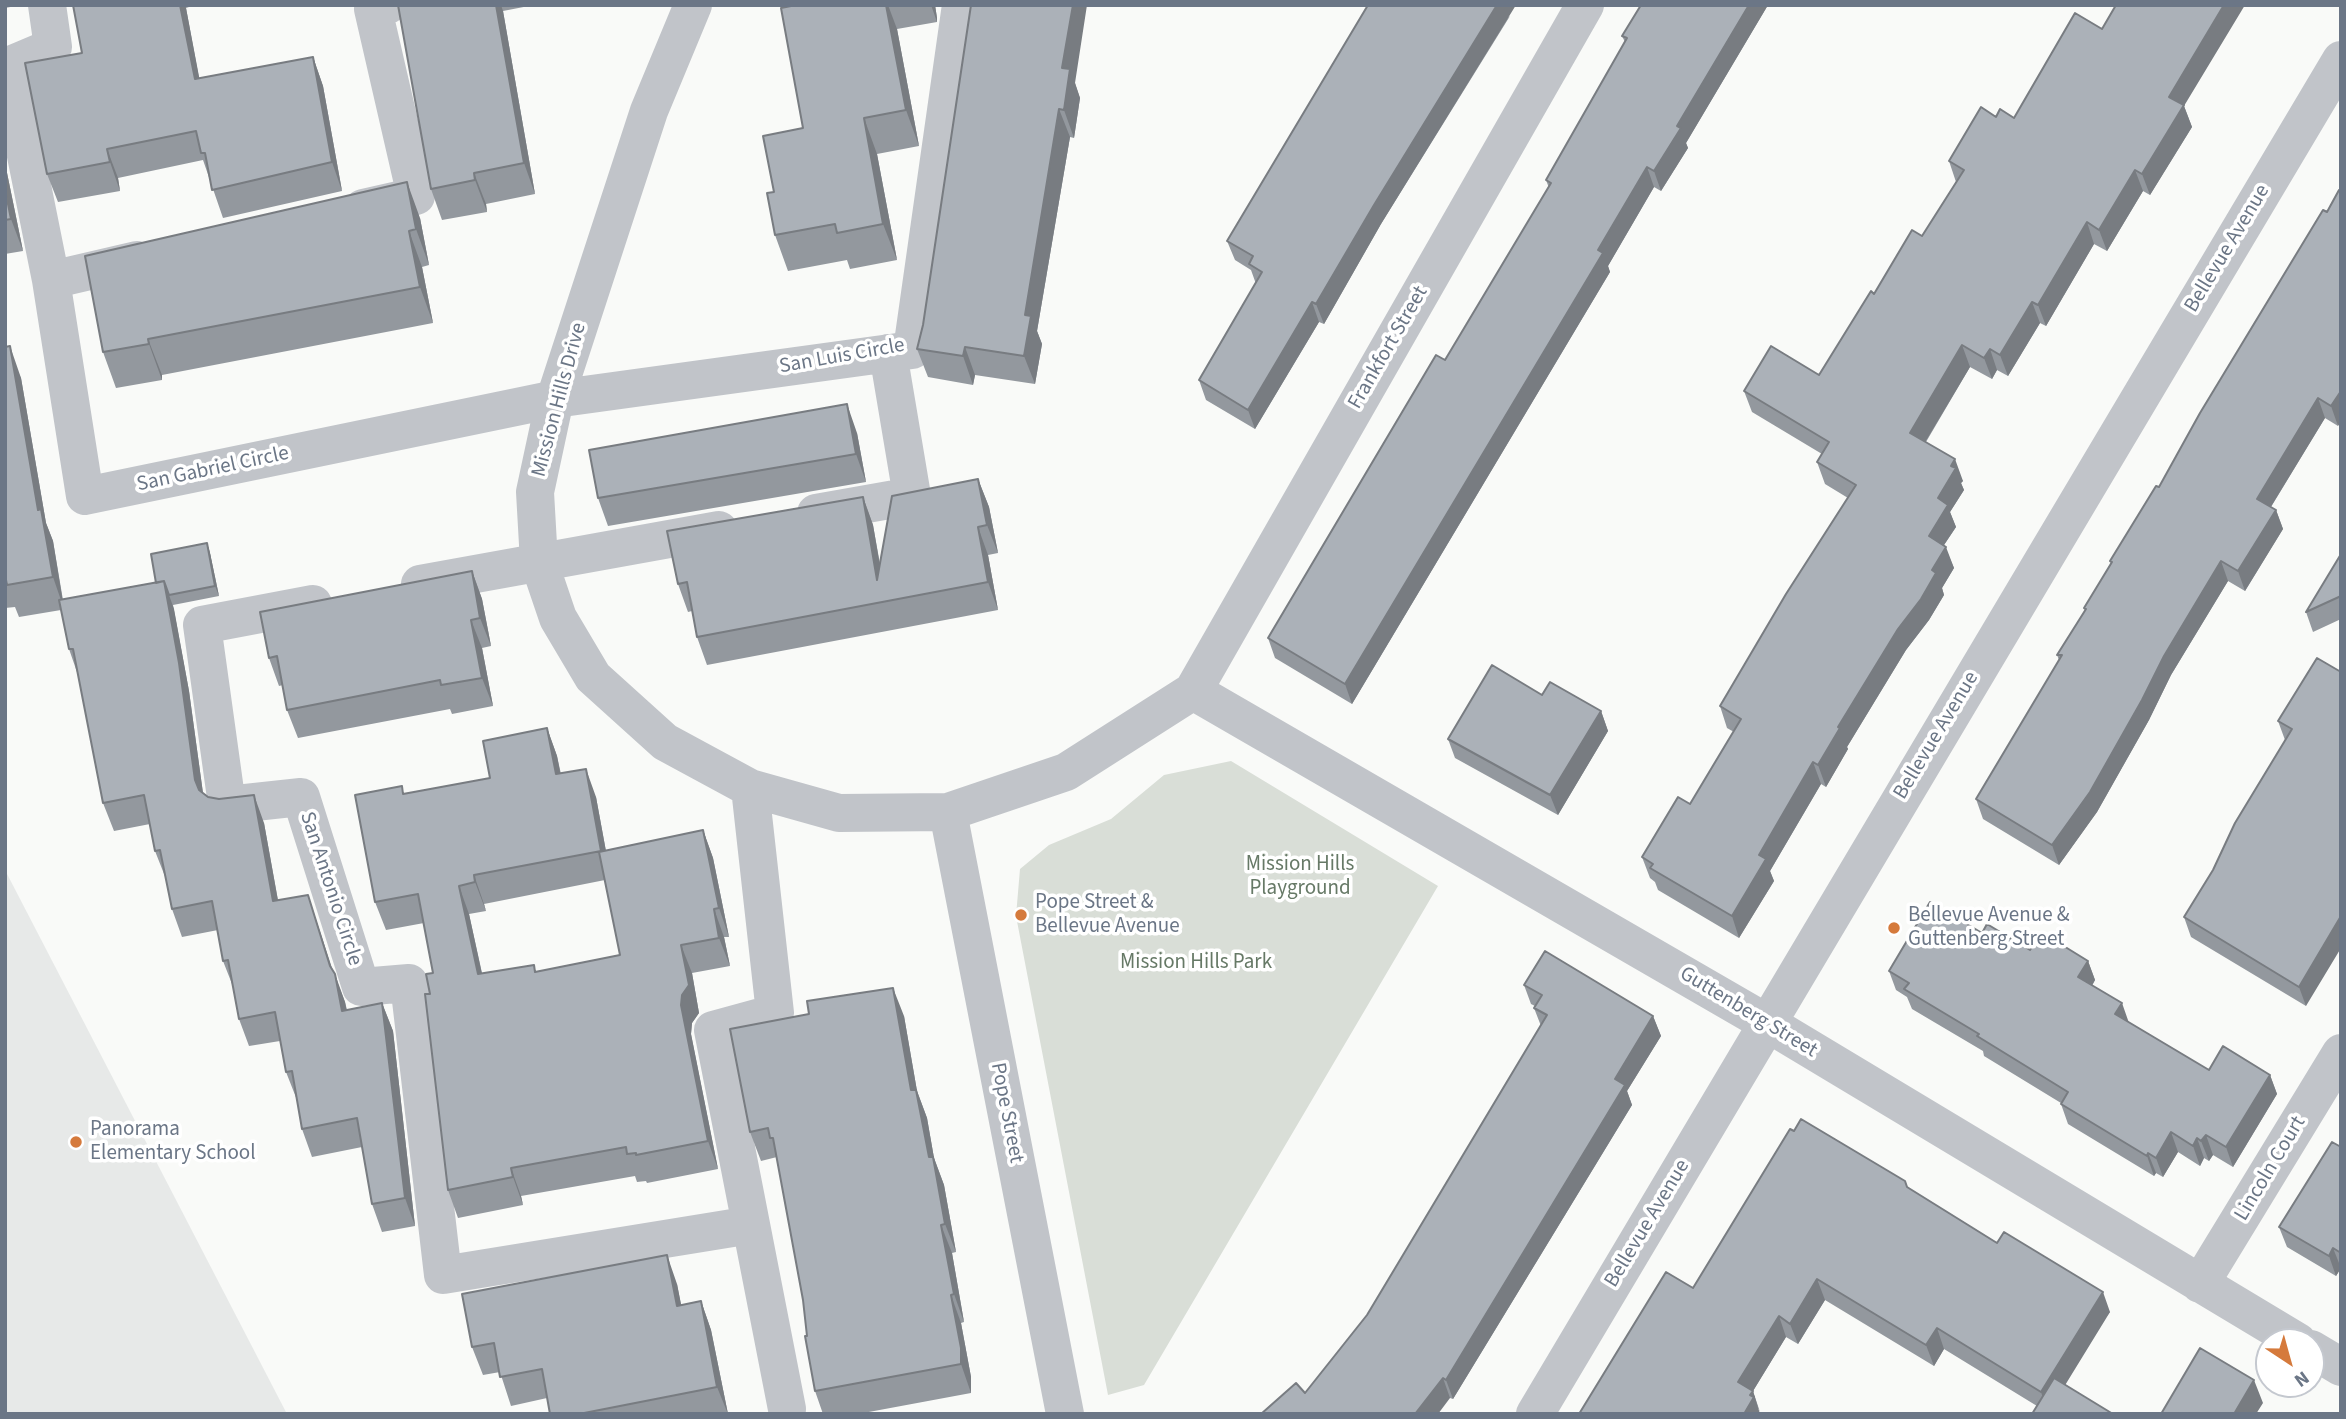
<!DOCTYPE html>
<style>
body{margin:0}
#map{position:relative;width:2346px;height:1419px;overflow:hidden;background:#f9faf8;font-family:"Source Sans 3",sans-serif}
canvas{display:block}
.frame{position:absolute;inset:0;border:7px solid #6b7686;pointer-events:none}
.north{position:absolute;left:2255px;top:1328px;width:70px;height:70px;box-sizing:border-box;background:#fff;border:2px solid #c4c8cf;border-radius:50%;rotate:144deg;font-size:19px;font-weight:700;line-height:28px;text-align:center;color:#6b7686}
.north::after{content:'';display:block;margin:auto;width:24px;height:32px;background:#d57a3c;clip-path:polygon(50% 0,100% 100%,50% 72%,0 100%)}
</style>
<div id="map">
<canvas width="2346" height="1419"></canvas>
<div class="frame"></div>
<div class="north">N</div>
</div>
<script>
const c = document.querySelector('canvas').getContext('2d');
c.lineJoin = 'round';
function paint(path, color) { c.fillStyle = color; c.fill(path, 'evenodd'); }
function strokePath(path, color, width, dash) { c.strokeStyle = color; c.lineWidth = width; c.lineCap = dash ? 'butt' : 'round'; c.setLineDash(dash || []); c.stroke(path); }
function label(font, color, halo, rows, align = 'center') {
  c.font = font + ' "Source Sans 3",sans-serif'; c.lineWidth = 7; c.setLineDash([]); c.textBaseline = 'middle'; c.strokeStyle = halo; c.fillStyle = color; for (const [text, x, y, turn = 0] of rows) {
    c.save(); c.translate(x, y); c.rotate((+turn || 0) * Math.PI / 180); c.textAlign = isNaN(turn) ? turn : align; if (halo) c.strokeText(text, 0, 0); c.fillText(text, 0, 0); c.restore();
  }
}
paint(new Path2D(`
 M5,870l282,544h-282z`), '#e7e9e8');
paint(new Path2D(`
 M1231,761l207,125 -294,499 -36,10 -92,-479 4,-47 29,-24 62,-26 53,-44z`), '#d9ded7');
strokePath(new Path2D(`
 M47,5l6,42 -45,19 43,214 34,216 470,-97 357,-49 49,-345
 M693,5l-44,106 -94,288 -20,93 4,70 19,56 35,59 72,65 85,46 89,25 109,-1 118,-40 127,-81 392,-686
 M363,208l53,-12 -43,-187 15,-4
 M51,280l86,-20
 M816,513l96,-17 -24,-143
 M420,584l299,-54
 M313,604l-111,21 25,180 74,-8 60,190 48,-4 34,292 308,-50
 M1193,691l574,332 531,319
 M750,788l25,225 -62,17 74,379
 M948,812l117,602
 M2200,1284l141,-231
 M2311,1349l30,18
 M1535,1414l806,-1354`), '#c1c4c9', 38);
paint(new Path2D(`
 M5,5h16l-16,3z
 M73,5h118l1,1 -6,2 13,70 114,-21 10,29 19,105 -119,27 -20,-58 -85,18 2,13 -62,11 -11,-28 35,-121z
 M398,5h136l-31,6 32,183 -49,10 1,8 -45,8 -11,-31z
 M796,5h139l2,13v4l-40,7 22,117 -42,8 20,106 -47,9 -3,-9 -59,11 -13,-36 -1,-43 29,-64z
 M1641,5h127l-82,138 2,5 -27,43 -7,-4 -46,79 2,6 -258,432 -77,-46 -7,-20 177,-278 104,-172 -3,-8 79,-138 -3,-6z
 M1510,16l-129,208 -57,100 -5,-2 -64,107 -49,-29 -7,-20 57,-96 -5,-14 -16,-10 -8,-19z
 M1075,83l5,15 -6,40 -4,-1 -33,194 5,13 -7,40 -60,-9 -2,10 -45,-8 -11,-28 6,-24z
 M2184,106l8,21 -42,68 -7,-4 -36,60 -13,-7 -48,82 -6,-3 -32,53 -11,-6 -5,9 -22,-12 -44,75 37,39 -2,2 3,7 -14,22 6,15 -12,18 10,23 -12,20 2,7 -15,25 -23,30 -59,97 1,2 -22,38 -5,-3 -51,87 4,10 -35,57 -81,-48 -3,-8 -5,-4 -8,-21 48,-53 44,-72 -7,-4 -7,-22 128,-208 -23,-14 -8,-22 5,-8 -70,-42 -8,-21 75,-16 55,-81 48,-58 34,-54 -7,-21 47,-44 18,1z
 M5,163l18,88 -18,3z
 M2323,210l15,216 -13,-8 -54,89 5,3 7,19 -38,62 -17,-10 -57,94 -22,45 -52,92 -38,53 -76,-46 -7,-20 83,-139 -2,-5 28,-45 -1,-2 27,-45 -1,-2 49,-74z
 M420,218l9,47 -7,2 11,56 -271,52v5l-46,8 -13,-36z
 M5,347l16,31 25,145 7,18 10,59 93,-17 51,-40 3,10 9,43 -46,9 16,86 14,102 5,4 56,26 14,77 30,-5 25,76 12,31 2,8 35,-7 11,28 22,195 -33,6 -10,-28 -10,-57 -50,10 -10,-28 -5,-29 -11,-28 -6,-31 -31,5 -10,-27 -5,-30 -11,-28 -5,-31 -36,7 -10,-28 -6,-30 -11,-28 -5,-27 -36,7 -11,-28 -25,-128 -9,-26 -8,-39 -42,7 -4,-10 -10,1z
 M857,433l9,49 -258,44 -10,-28z
 M978,479l11,28 9,46 -10,2 10,55 -291,55 -10,-28 -5,-26 -4,1 -10,-28 185,-87 10,28 7,39z
 M2341,554v65l-28,13 -7,-20z
 M472,571l10,28 9,47 -9,2 11,58 -41,8 -2,-5 -152,29 -11,-28 -4,-25 -4,1 -10,-28z
 M2317,658l-11,348 -115,-69 -7,-20 29,-47 72,-130 -7,-19z
 M1601,711l7,20 -50,84 -103,-57 -7,-19z
 M547,728l10,28 4,18 35,23 10,54 97,-21 10,28 16,79h-5l6,29 -38,7 7,40 -7,10 -1,11 27,135 -71,14 -1,-2 -9,1 -2,-6 -114,20 2,9 -65,13 -10,-28 -18,-196 3,-21 -9,-50 -38,7 -11,-28 29,-108 86,-16zM605,880l15,75 -84,17 -54,1 -13,-59 17,-3 -2,-7z
 M2030,950l58,11 7,19 -3,6 37,36 80,48 61,5 7,19 -44,73 -20,-12 -4,6 -5,-3 -4,8 -22,-14 -15,25 -7,-4 -2,3 -86,-52 -7,-20v-1l-77,-47 -1,-5 -71,-42 -5,-12 -11,-7 -7,-19z
 M1524,985l129,31 8,20 -34,55 5,14 -179,294 -3,-1 -145,-5 62,-78 174,-289 -7,-18 1,-2 -4,-2z
 M904,1016l13,75 10,27 7,40 10,27 12,67 -4,1 12,69 -3,1 10,54v16l-113,21h-35l-8,-23 -12,-91 -26,-143 -16,4 -11,-29z
 M2341,1147v121l-5,8 -49,-29 -8,-20z
 M1905,1181l3,7 202,124 -73,94 -93,-57 -10,17 -109,-66 -27,44 -12,-7 -33,54 7,21 -67,-124z
 M677,1284l4,21 20,-4 10,29 17,84h-178l-3,-16 -36,8 -11,-34 -17,3 -11,-28z`), '#93989e');
paint(new Path2D(`
 M180,5h5l1,3 19,100 -10,-29z
 M496,5h5l2,6 32,183 -11,-31z
 M886,5h2l9,24 22,117 -13,-36z
 M931,5h4l2,13v4z
 M1073,5h14l-12,78 5,15 -6,40 -10,-28 -2,-42z
 M1497,5h19l-135,219 -57,100 -8,-20 58,-99z
 M1749,5h19l-82,138 2,5 -27,43 -7,-20 23,-45z
 M2224,5h21l-61,101 8,21 -42,68 -8,-21 27,-77z
 M313,57l10,29 19,105 -10,-29z
 M1059,109l11,28 -33,194 5,13 -7,40 -11,-28 1,-41z
 M864,118l13,36 20,106 -14,-36z
 M107,149l11,29 2,13 -10,-29z
 M5,163l18,88 -12,-32 -6,-30z
 M1647,167l7,20 -46,79 2,6 -258,432 -7,-20z
 M2135,170l8,21 -36,60 -8,-21z
 M474,173l12,31 1,8 -12,-32z
 M407,182l13,36 9,47 -13,-36z
 M2087,222l7,22 -48,82 -8,-21z
 M409,231l13,36 11,56 -13,-36z
 M1312,302l7,20 -64,107 -7,-19z
 M2032,302l8,21 -32,53 -8,-21z
 M148,339l14,36v5l-13,-36z
 M1962,345l8,22 -52,87 -8,-21z
 M10,346l11,32 25,145 7,18 11,68 -11,-32 -15,-67z
 M965,347l10,28 -2,10 -10,-29z
 M1990,349l7,21 -5,9 -8,-21z
 M2341,391v31l-3,4 -7,-20z
 M2318,398l7,20 -61,100 -7,-19z
 M847,404l10,29 9,49 -10,-28z
 M1955,459l8,22 -2,2 3,7 -14,22 6,15 -20,30 -7,-21 9,-38 13,-32z
 M978,479l11,28 9,46 -11,-28z
 M863,497l10,28 13,76 -9,-21z
 M2276,510l7,19 -38,62 -7,-20z
 M978,527l10,28 10,55 -10,-28z
 M207,543l3,10 9,43 -4,-10z
 M1946,547l8,21 -12,20 2,7 -15,25 -23,30 -59,97 1,2 -22,38 -8,-22 20,-38z
 M2221,561l7,20 -57,94 -22,45 -52,92 -38,53 -7,-20z
 M472,571l10,28 9,47 -11,-28z
 M164,581l10,28 15,82 16,117 -10,-28z
 M471,620l11,28 11,58 -11,-28z
 M1601,711l7,20 -50,84 -8,-20z
 M547,728l10,28 9,47 -10,-29z
 M1813,762l8,22 -51,87 4,10 -35,57 -7,-22 27,-61z
 M586,769l10,28 15,82 -10,-28z
 M254,795l10,28 19,106 -10,-28z
 M703,830l10,28 16,79 -10,-29z
 M474,875l10,29 2,7 -11,-29z
 M459,886l10,28 19,88 -10,-28z
 M308,895l28,87 -1,-8 10,28 7,37 -10,-28 -12,-45z
 M714,909l10,28 6,29 -11,-28z
 M2341,916v32l-35,58 -7,-19z
 M681,945l11,28 7,40 -7,10 -1,11 27,135 -10,-28 -27,-136z
 M2088,961l7,19 -10,17 -7,-20z
 M893,988l11,28 13,75 10,27 7,40 10,27 12,67 -11,-28 -34,-134z
 M382,1003l11,28 22,195 -10,-28z
 M2122,1003l7,20 -14,-9z
 M1653,1016l8,20 -34,55 5,14 -179,294 -7,-19 169,-301z
 M2270,1075l7,19 -44,73 -7,-20z
 M2171,1132l7,20 -15,25 -7,-19z
 M2206,1135l7,20 -4,6 -8,-20z
 M2197,1138l7,20 -4,8 -7,-20z
 M2148,1153l8,20 -2,3 -7,-20z
 M511,1168l10,28 2,9 -10,-28z
 M941,1225l11,28 12,69 -10,-28z
 M2333,1248l8,20 -5,8 -7,-20z
 M667,1255l10,29 10,50 -10,-28z
 M1817,1279l8,21 -27,44 -8,-20z
 M2103,1292l7,20 -62,101 -7,-21z
 M951,1295l10,28 10,54v16l-10,-29z
 M701,1301l10,29 17,84 -11,-27z
 M1779,1316l7,21 -33,54 7,23h-16l-6,-32z
 M1937,1328l7,21 -10,17 -8,-21z
 M1443,1378l7,20 -12,16h-23z
 M2254,1380l9,23 -7,11h-22z`), '#787c81');
const building = new Path2D(`
 M73,5h107l15,74 118,-22 19,105 -120,28 -7,-37h-4l-5,-22 -89,18 3,13 -63,12 -22,-111 57,-10z
 M398,5h98l28,158 -50,10 1,7 -44,9z
 M796,5h90l20,105 -42,8 19,106 -46,9 -2,-9 -60,11 -8,-42 7,-1 -11,-56 40,-8 -22,-120z
 M971,5h102l-11,63 8,1 -6,41 -5,-1 -34,206 6,1 -7,40 -59,-9 -2,9 -46,-7 6,-24z
 M1368,5h129l-123,200 -58,99 -4,-2 -64,108 -49,-30 63,-108 -13,-8 4,-8 -26,-15z
 M1641,5h108l-72,121 4,2 -27,43 -7,-4 -49,83 5,3 -258,431 -77,-46 168,-283 9,5 106,-177 -5,-3 81,-142 -5,-2z
 M2116,5h108l-55,92 15,8 -42,69 -7,-4 -36,60 -12,-8 -49,83 -6,-3 -32,53 -10,-6 -6,9 -22,-13 -52,88 45,26 -4,7 5,2 -18,30 10,7 -19,31 17,11 -14,23 4,3 -15,26 -23,30 -60,98 2,1 -22,37 -5,-3 -54,93 7,4 -34,57 -82,-48 3,-4 -11,-7 36,-60 12,7 51,-85 -21,-13 66,-112 70,-109 -39,-23 12,-20 -85,-51 27,-45 48,29 52,-84 3,3 38,-64 10,6 42,-66 -15,-9 32,-54 15,10 4,-8 14,9 61,-105 27,16z
 M407,182l9,47 -7,2 11,56 -272,52 1,5 -46,8 -18,-96z
 M5,189l6,30 -6,1z
 M2339,190l2,1v200l-10,15 -13,-8 -61,101 19,11 -38,61 -17,-10 -57,95 -22,44 -52,92 -38,53 -76,-46 86,-144h-5l29,-46 -2,-1 28,-46 -2,-1 46,-75 3,1 41,-74 123,-203 4,2z
 M10,346l28,164 3,-1 12,68 -46,8 -2,-10v-228z
 M847,404l9,50 -258,44 -9,-48z
 M978,479l9,46 -9,2 10,55 -291,55 -10,-55 -9,2 -11,-53 196,-34 14,83 15,-84z
 M207,543l8,43 -46,9 -5,-14 -8,2 -5,-29z
 M2341,554v42l-35,16z
 M472,571l8,47 -9,2 11,58 -41,7 -1,-5 -153,30 -10,-54 -8,2 -9,-46z
 M164,581l15,82 16,117 4,10 9,7 11,2 35,-4 19,106 35,-6 22,71 5,8 7,37 40,-8 23,195 -33,6 -15,-86 -55,11 -10,-58 -6,1 -11,-60 -36,7 -11,-59 -5,1 -11,-60 -40,8 -12,-59 -5,1 -11,-56 -41,8 -30,-154h-4l-10,-49z
 M2317,658l24,14v244l-42,71 -115,-70 29,-47 22,-47 57,-94 -14,-8z
 M1492,665l50,30 8,-13 51,29 -51,84 -102,-56z
 M547,728l9,46 30,-5 15,82 -127,24 1,7 -16,4 19,88 56,-9 1,7 85,-17 -21,-103 104,-22 16,78 -5,1 5,29 -38,7 8,40 -7,10 -1,10 27,136 -72,14v-2l-9,1 -1,-7 -115,21 2,9 -65,13 -23,-196h5l-4,-20 7,-1 -15,-79 -43,8 -20,-107 47,-9 1,8 87,-16 -7,-37z
 M1930,902l52,31 5,-9 43,26 11,-18 47,29 -10,16 44,26 -7,11 94,56 14,-24 47,29 -44,72 -20,-12 -5,6 -4,-3 -4,8 -22,-14 -15,26 -8,-5 -1,3 -86,-52 7,-12 -91,-56 2,-2 -75,-45 5,-6 -20,-12z
 M1545,951l108,65 -38,63 10,6 -179,295 -3,-2 -28,36h-154l35,-31 9,10 62,-78 180,-300 -13,-7 8,-13 -18,-10z
 M893,988l18,102h5l13,67h4l12,67 -4,1 13,69 -3,1 10,53v16l-146,27 -10,-55h2l-4,-36 -30,-162h-3l-2,-10 -18,4 -20,-103 79,-15 -2,-13z
 M1801,1119l104,62 2,6 90,56 7,-11 99,60 -62,100 -104,-64 -11,17 -109,-66 -27,45 -11,-8 -41,66 15,9 -3,4 4,2 -10,17h-165l87,-142 27,16 97,-159 4,2z
 M2332,1142l9,5v106l-8,-5 -4,8 -50,-29z
 M667,1255l10,51 24,-5 16,86 -138,27h-29l-8,-45 -42,8 -6,-34 -22,4 -10,-53z
 M2200,1348l54,32 -20,34h-73z
 M2054,1378l59,36h-81z`);
paint(building, '#abb1b8');
strokePath(building, '#787c81', 2);
for (const [x, y, r, color] of [
 [1021,915,7,"#d57a3c"],
 [1894,928,7,"#d57a3c"],
 [76,1142,7,"#d57a3c"]
]) { const dot = new Path2D(); dot.arc(x, y, r, 0, 2 * Math.PI); c.fillStyle = color; c.fill(dot); strokePath(dot, '#fff', 2.5); }
label('21px', '#6b7686', '#fff', [
 ["Bellevue Avenue",2228,249,-59],
 ["Frankfort Street",1389,348,-60],
 ["San Luis Circle",842,357,-10],
 ["Mission Hills Drive",560,400,-75],
 ["San Gabriel Circle",213,470,-12],
 ["Bellevue Avenue",1937,736,-59],
 ["San Antonio Circle",330,889,72],
 ["Guttenberg Street",1748,1013,31],
 ["Pope Street",1006,1113,79],
 ["Lincoln Court",2271,1169,-59],
 ["Bellevue Avenue",1648,1224,-59]
]);
label('21px', '#667966', '#fff', [
 ["Mission Hills",1300,865],
 ["Playground",1300,889],
 ["Mission Hills Park",1196,963]
]);
label('21px', '#6b7686', '#fff', [
 ["Pope Street &",1035,903],
 ["Bellevue Avenue",1035,927],
 ["Bellevue Avenue &",1908,916],
 ["Guttenberg Street",1908,940],
 ["Panorama",90,1130],
 ["Elementary School",90,1154]
], 'left');
</script>
